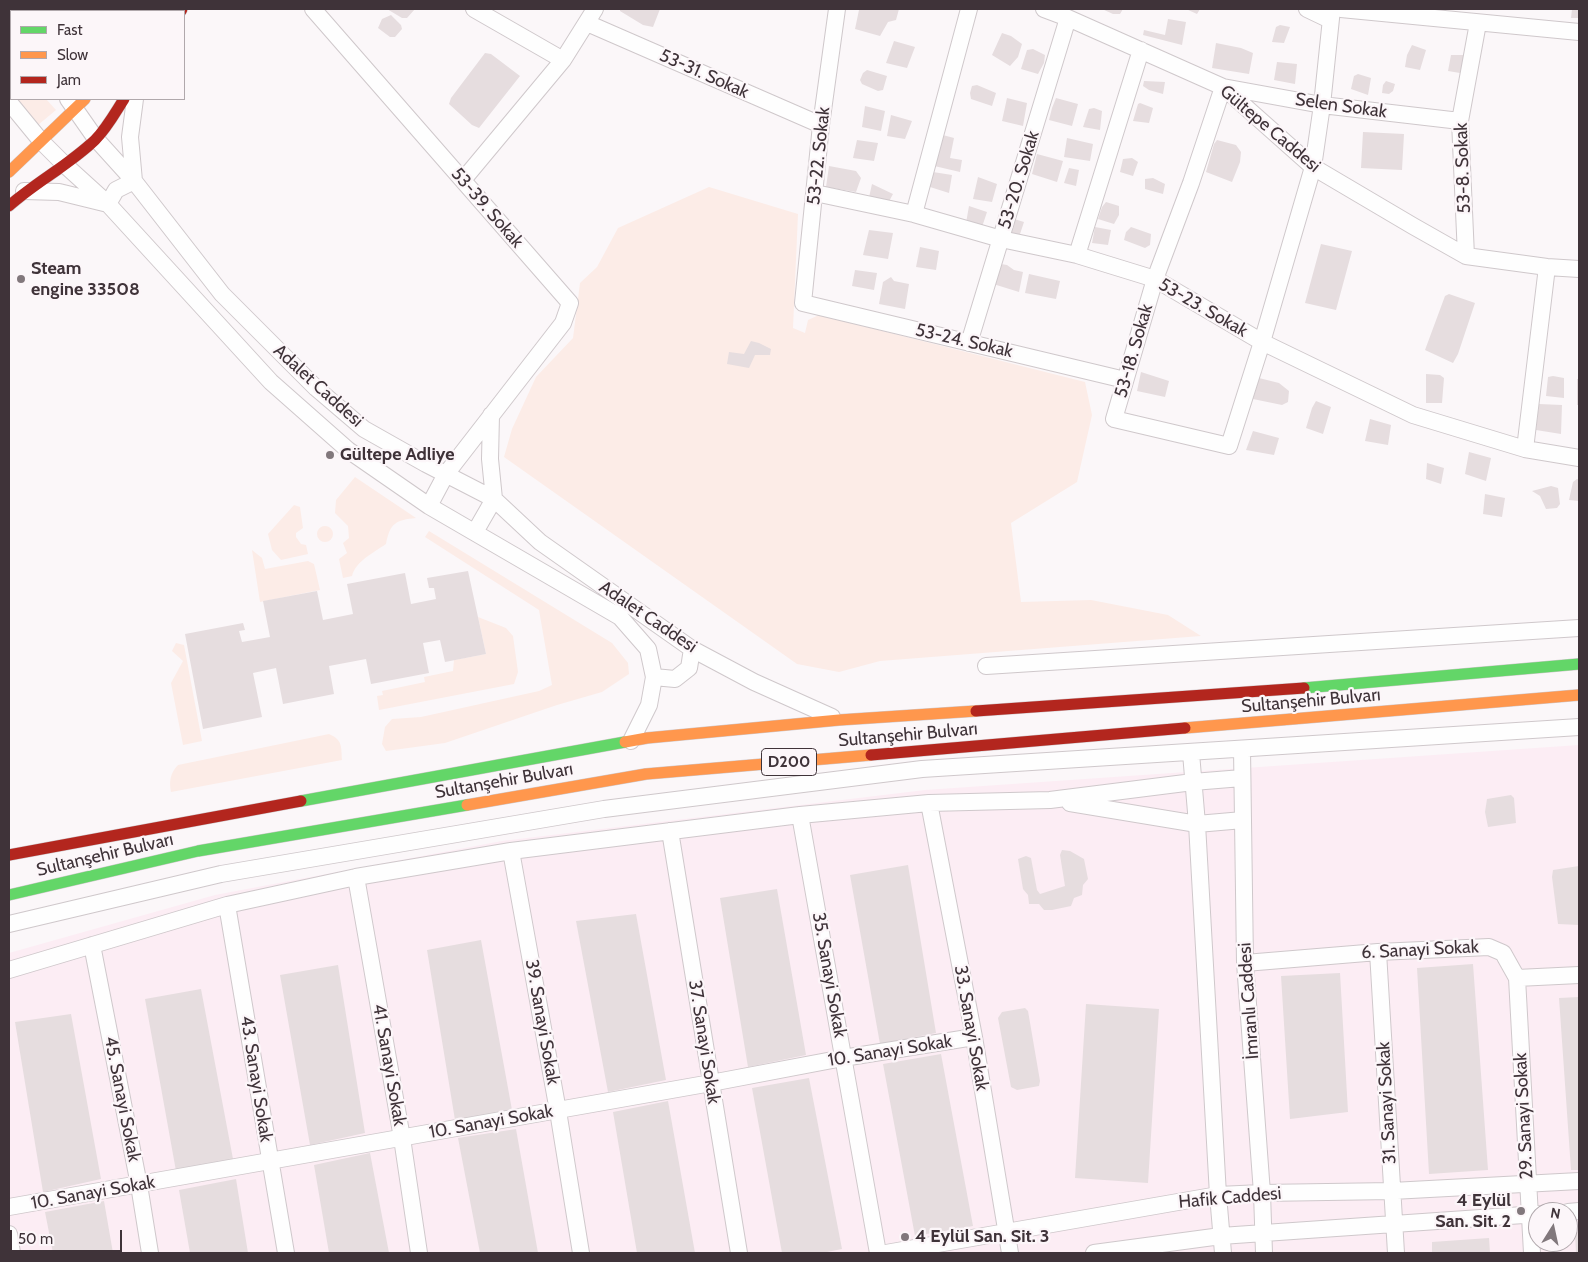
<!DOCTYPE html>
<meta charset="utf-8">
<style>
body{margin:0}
#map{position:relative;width:1588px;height:1262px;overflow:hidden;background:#fbf7f9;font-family:Cabin,sans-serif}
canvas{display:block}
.frame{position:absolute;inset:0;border:10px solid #3f3339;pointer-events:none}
.legend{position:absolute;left:10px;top:10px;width:175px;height:90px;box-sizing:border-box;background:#fcf6f9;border:1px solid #b0a8ac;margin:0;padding:6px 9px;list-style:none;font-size:15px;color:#3f3339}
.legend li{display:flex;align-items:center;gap:10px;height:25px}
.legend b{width:25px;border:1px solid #b0a8ac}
.north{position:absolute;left:1528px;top:1202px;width:50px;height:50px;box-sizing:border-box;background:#fcf6f9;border:1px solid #b0a8ac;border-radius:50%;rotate:10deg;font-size:14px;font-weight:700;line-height:20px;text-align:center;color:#3f3339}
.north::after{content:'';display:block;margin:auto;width:18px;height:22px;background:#81787c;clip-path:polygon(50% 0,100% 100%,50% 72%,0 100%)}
.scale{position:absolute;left:10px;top:1230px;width:112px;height:22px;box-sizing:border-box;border:2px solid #3f3339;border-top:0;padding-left:6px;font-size:15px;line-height:18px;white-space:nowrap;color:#3f3339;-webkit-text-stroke:4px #fcf6f9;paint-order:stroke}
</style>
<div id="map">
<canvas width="1588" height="1262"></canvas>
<div class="frame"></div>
<ul class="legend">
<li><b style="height:6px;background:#63d668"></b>Fast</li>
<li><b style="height:6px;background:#ff974d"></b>Slow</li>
<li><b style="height:6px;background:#b3261e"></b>Jam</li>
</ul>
<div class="north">N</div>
<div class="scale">50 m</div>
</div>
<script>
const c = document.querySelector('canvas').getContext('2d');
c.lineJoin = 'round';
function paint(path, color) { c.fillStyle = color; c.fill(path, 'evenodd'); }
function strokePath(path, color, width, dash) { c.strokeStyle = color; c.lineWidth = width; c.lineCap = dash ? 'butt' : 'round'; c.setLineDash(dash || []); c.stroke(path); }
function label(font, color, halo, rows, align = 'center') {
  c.font = font + ' Cabin,sans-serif'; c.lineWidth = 4.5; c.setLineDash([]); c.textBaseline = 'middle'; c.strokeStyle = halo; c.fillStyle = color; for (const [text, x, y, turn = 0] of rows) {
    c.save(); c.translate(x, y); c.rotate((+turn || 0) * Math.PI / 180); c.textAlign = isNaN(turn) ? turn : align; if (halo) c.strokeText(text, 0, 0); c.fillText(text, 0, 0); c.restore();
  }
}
paint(new Path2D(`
 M1579,745v508h-1570v-300l206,-58 287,-54 423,-51zM1538,1212h30v30h-30z`), '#fcedf4');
paint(new Path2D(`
 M17,99h29l10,11 -18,15z
 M709,187l89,27 -5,114 12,5 3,-13 11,-5 266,67 7,33 -15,67 -66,41 10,79 70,-2 77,15 33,21 -321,25 -41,11 -42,-8 -293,-207 8,-28 24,-52 37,-39 7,-55 17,-16 21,-39z
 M355,477l61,41c-20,2 -26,5 -30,26 -13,9 -30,17 -34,32l-9,2 -4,-19 8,-6 -4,-10 6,-5 -1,-12 -13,-13 1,-13z
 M294,505l6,2 3,21 -7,5v4l5,7 5,1 2,9 -27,6 -9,-10 -4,-16z
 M317 534a8 8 0 1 1 16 0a8 8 0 1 1-16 0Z
 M429,531l183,112 16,20 1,11 -27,18 -45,13 -112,38 -59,8 -4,-7 3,-17 7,-8 29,-2 118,-26 13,-6 -13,-75 -114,-73z
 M252,550l10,8 3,11 43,-8 6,3 6,26 -60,12z
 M478,617l28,11 7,8 5,36 -4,12 -135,26 -2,-14 6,-1 -1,-4 43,-9 -1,-5 29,-6 1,-11 32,-6z
 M176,643l8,2 18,96 -19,4 -12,-62 12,-22 -11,-10z
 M329,734c14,6 12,13 13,26l-171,32c-2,-10 -1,-19 7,-27z`), '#fcece7');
paint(new Path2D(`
 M39,9h99l-2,2h-95z
 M387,9h28l-8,9h-5z
 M620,9h40l-7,18 -10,-2 -23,-14z
 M868,9h31l-3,11 -8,2 -8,14 -25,-7 4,-19z
 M1102,9h21l-3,5h-7z
 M1186,9h14l-3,5z
 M1572,9h7v9h-8z
 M391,15l10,10 1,4 -7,8h-5l-12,-9 4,-9z
 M1168,19l18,3 -4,23 -39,-10 1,-5 21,5z
 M1280,25l10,2 -6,16 -12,-1 4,-15z
 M1002,33l9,3 11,8 -4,13 -8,9 -18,-11z
 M894,41l21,6 -8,21 -21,-5z
 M1216,43l25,5 12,5 -4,21 -37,-6z
 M1412,45l14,5 -6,20 -15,-3 2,-12z
 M1033,49l12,6 -1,8 -6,11 -17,-5 6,-19z
 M485,53l6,1 29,22 -41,52 -7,-3 -23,-21 2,-6z
 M1451,55h13l-4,18 -12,-2z
 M1277,62l20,2 -2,20 -21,-4z
 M867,70l20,6 -4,14 -5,1 -16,-7 -2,-4 3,-7z
 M1358,74l13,4 -3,17 -17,-6 3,-13z
 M1144,81l21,1 -2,12 -14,-4 -6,-4z
 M1386,81l9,3 -2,7 -4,3 -7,-1 1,-8z
 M977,85l19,8 -4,13 -21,-7 -1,-6 2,-7z
 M1007,98l20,5 -4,23 -21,-5z
 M1056,98l22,6 -6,22 -23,-6 3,-12z
 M1140,103l13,5 -4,15 -16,-2 5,-17z
 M865,106l20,5 -4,20 -19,-4z
 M1094,108l8,3 -2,19 -17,-3 6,-18z
 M891,115l21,6 -7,18 -18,-3z
 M1363,132l41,2 -2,36 -41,-2z
 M939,134l15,4 -4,20 12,2 -2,12 -30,-7z
 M1067,138l26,6 -3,17 -26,-4z
 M857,140l21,3 -4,18 -21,-3z
 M1217,140l19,5 5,7 -1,10 -8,20 -26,-10 8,-28z
 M1037,154l26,7 -6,21 -25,-8z
 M1132,158l6,4 -5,14 -13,-4 3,-13z
 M829,166l27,5 5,7 -5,14 -30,-5z
 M1069,168l10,2 -3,16 -12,-3z
 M933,172l19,3 -3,18 -19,-6z
 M978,177l19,7 -5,18 -19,-3z
 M1153,178l12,6 -2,10 -18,-5v-10z
 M872,184l21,10 -6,11 -19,-3z
 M1106,202l13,4v9l-5,9 -16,-5 4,-12z
 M969,206l18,6 -5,15 -16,-4z
 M1011,218l13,4 -5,15 -14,-4z
 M1095,227l16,3 -3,15 -16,-2z
 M1131,227l20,7 -1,11 -5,3 -21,-8 2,-8z
 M869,230l24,3 -5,26 -25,-4z
 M1321,244l31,7 -16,59 -31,-7z
 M920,247l19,4 -3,19 -20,-3z
 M1001,264l6,1 7,5 9,2 -4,20 -29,-9z
 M855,270l22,3 -3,17 -22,-4z
 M1029,274l31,7 -4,18 -31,-6z
 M891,277l3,4 15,3 -4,25 -26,-5 4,-22z
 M1449,294l26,9 -17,51 -5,9 -28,-13 20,-54z
 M751,341l8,2 12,6 -1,6h-15l-6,13 -22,-4 2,-12 15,2z
 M1141,372l28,9 -4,16 -28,-6z
 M1426,374l14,1 4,3 -2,25h-16z
 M1553,376l11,2v20l-18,-2 2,-19z
 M1259,378l20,5 10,8 -1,11 -6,3 -29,-6z
 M1577,379h2v26h-2z
 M1316,401l15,6 -8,27 -17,-6 6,-20z
 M1539,404l23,1 -1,29 -25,-4z
 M1370,419l21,6 -3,20 -23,-4z
 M1253,431l26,7 -5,17 -28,-5z
 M1469,452l22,6 -5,23 -21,-7z
 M1427,463l17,5 -3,16 -15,-5z
 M1577,479l2,1v21l-10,-1 4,-18z
 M1551,486l7,2 2,16 -3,4 -11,1 -6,-13 -8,-5z
 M1485,494l20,4 -3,19 -19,-3z
 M468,571l18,83 -41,8 -5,-22 -17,3 6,30 -58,11 -5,-25 -37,7 5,28 -51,10 -7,-36 -23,5 9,44 -59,12 -18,-95 58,-11 2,7 -6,1 3,11 28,-5 -7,-36 54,-10 6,29 30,-6 -6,-30 58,-11 6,31 25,-5 -2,-11h-5l-2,-10z
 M1511,795l3,3 2,25 -28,4 -3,-15 2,-13z
 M1062,850l8,1 14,8 4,20 -5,6 -1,10 -8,3 -3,8 -19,4h-8l-5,-6h-10l-1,-9 -5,-6 -5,-30 8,-3 5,2 6,32 3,4 25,-8 -5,-31z
 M908,865l28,168 -56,11 -30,-169z
 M1579,866v59l-21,-1 -6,-47 1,-7z
 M777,889l29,166 -58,12 -28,-169z
 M636,914l30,166 -58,12 -32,-171z
 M481,940l31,170 -57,10 -28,-170z
 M1473,964l15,206 -59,4 -12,-206z
 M338,965l27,168 -55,12 -30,-170z
 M1340,973l8,139 -58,7 -9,-143z
 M201,989l32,170 -57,12 -31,-172z
 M1579,997v173h-8l-12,-172z
 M1086,1004l73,5 -11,174 -73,-5z
 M1025,1008l3,3 12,70 -1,5 -22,4 -6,-3 -13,-69 4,-6z
 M71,1014l30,165 -58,13 -28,-170z
 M941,1054l32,172 -58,10 -32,-172z
 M809,1078l33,171 -20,4h-40l-30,-165z
 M668,1101l27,152h-58l-24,-141z
 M516,1129l22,124h-58l-22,-115z
 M370,1153l19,100h-60l-15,-88z
 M236,1179l12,74h-58l-11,-63z
 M104,1201l9,52h-60l-8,-41z
 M1575,1232h4v21h-3z
 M1489,1238l1,15h-58v-11z`), '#e6dddf');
const street = new Path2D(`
 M313,9l257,294 -7,20 -117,151 -17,32
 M474,9l89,51
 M837,9l-16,116 -18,178 322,77
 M1044,9l24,9 155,69 90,80 100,59 53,30 81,11 32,2
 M1307,9l23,11
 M1341,9l238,23
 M587,23l234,102
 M9,30l2,3
 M1223,87l-32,96 -36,96 -41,140 115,27 33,-104 51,-175 9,-62 10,-96
 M1223,87l99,18 138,16
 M68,99l28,40 38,42 88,113 94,94 48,41 62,35 68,35 46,43 152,107 62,33 78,35
 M9,102l32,39 24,24 43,39 163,178 77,68 81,56 191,111 28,32 6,28 -5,28 -18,36
 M463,180l100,-120 32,-51
 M24,191l35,1 49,12 8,-14 18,-9 -4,-44 5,-38
 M815,193l99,21 87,25 76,16 78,24 107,63 151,73 112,34 54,9
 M914,214l55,-205
 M1077,255l64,-205
 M1466,256l-6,-135 18,-98
 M969,343l99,-325
 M1525,449l22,-182
 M475,532l19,-33 -4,-40 1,-44
 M986,666l593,-38
 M654,677l21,2 14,-11 3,-19
 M1242,749l3,214 17,230 2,60
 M1191,753l6,71 21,371 5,58
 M929,803l45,234 36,216
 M1070,803l127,21 46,-4
 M800,815l78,438
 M670,831l69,422
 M511,851l47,260 23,142
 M356,877l46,261 17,115
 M227,905l59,348
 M9,924l212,-50 383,-65 318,-40 657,-42
 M92,945l47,240 11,68
 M1378,952l18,301
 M1245,963l133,-11 111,-5 14,6 14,25 62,-3
 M9,970l218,-65 129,-28 155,-26 289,-36 129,-12 121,-3 143,-18 49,-4
 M1517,978l15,275
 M9,1207l702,-124 132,-25 131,-21
 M1568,1212l11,-1
 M9,1234l3,19
 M886,1253l332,-58 44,-2 130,-2 187,-10
 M1094,1253l127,-17 317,-22`);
const fast = new Path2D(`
 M157,11l2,-2
 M1304,688l275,-24
 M301,801l324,-59
 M9,895l189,-44 269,-46`);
const slow = new Path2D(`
 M9,172l76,-73
 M1185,728l394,-33
 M625,742l22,-4 192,-18 137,-9
 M467,805l179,-31 225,-19`);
const jam = new Path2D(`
 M181,11l1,-2
 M9,206c27,-24 60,-41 86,-66 12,-12 20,-27 29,-41
 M976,711l328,-23
 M871,755l314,-27
 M9,855l292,-54`);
strokePath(street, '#cfc8cb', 18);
strokePath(fast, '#cfc8cb', 12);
strokePath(slow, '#cfc8cb', 12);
strokePath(jam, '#cfc8cb', 12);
strokePath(street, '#fefefe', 16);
strokePath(fast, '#63d668', 11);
strokePath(slow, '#ff974d', 11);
strokePath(jam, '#b3261e', 11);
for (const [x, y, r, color] of [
 [21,279,5,"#81787c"],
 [330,455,5,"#81787c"],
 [1521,1211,5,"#81787c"],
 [905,1237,5,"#81787c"]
]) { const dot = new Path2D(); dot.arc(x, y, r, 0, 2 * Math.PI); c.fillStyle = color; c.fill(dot); strokePath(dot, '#fcf6f9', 2); }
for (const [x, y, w] of [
 [789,762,55]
]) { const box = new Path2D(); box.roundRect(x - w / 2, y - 13.5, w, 27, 4); c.fillStyle = '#fcf6f9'; c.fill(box); strokePath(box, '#3f3339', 1); }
label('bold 16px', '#3f3339', null, [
 ["D200",789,762]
]);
label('18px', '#3f3339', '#fcf6f9', [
 ["53-31. Sokak",704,74,24],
 ["Selen Sokak",1341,106,8],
 ["Gültepe Caddesi",1270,129,40],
 ["53-22. Sokak",819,156,-84],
 ["53-8. Sokak",1463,168,-92],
 ["53-20. Sokak",1019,180,-73],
 ["53-39. Sokak",487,208,49],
 ["53-23. Sokak",1203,308,30],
 ["53-24. Sokak",964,341,13],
 ["53-18. Sokak",1134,351,-74],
 ["Adalet Caddesi",318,386,42],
 ["Adalet Caddesi",648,617,34],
 ["Sultanşehir Bulvarı",1311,701,-5],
 ["Sultanşehir Bulvarı",908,735,-5],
 ["Sultanşehir Bulvarı",504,781,-10],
 ["Sultanşehir Bulvarı",105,855,-13],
 ["6. Sanayi Sokak",1420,950,-3],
 ["35. Sanayi Sokak",829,975,80],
 ["İmranlı Caddesi",1249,1001,-94],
 ["39. Sanayi Sokak",542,1022,80],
 ["33. Sanayi Sokak",971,1028,80],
 ["37. Sanayi Sokak",704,1042,81],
 ["10. Sanayi Sokak",890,1051,-9],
 ["41. Sanayi Sokak",389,1065,80],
 ["43. Sanayi Sokak",256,1079,81],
 ["45. Sanayi Sokak",122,1099,79],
 ["31. Sanayi Sokak",1387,1103,-93],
 ["29. Sanayi Sokak",1524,1116,-93],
 ["10. Sanayi Sokak",491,1122,-10],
 ["10. Sanayi Sokak",93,1193,-10],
 ["Hafik Caddesi",1230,1198,-5]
]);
label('bold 18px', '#3f3339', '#fcf6f9', [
 ["Steam",31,269],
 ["engine 33508",31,290],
 ["Gültepe Adliye",340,455],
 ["4 Eylül",1511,1201,"right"],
 ["San. Sit. 2",1511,1222,"right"],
 ["4 Eylül San. Sit. 3",915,1237]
], 'left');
</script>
